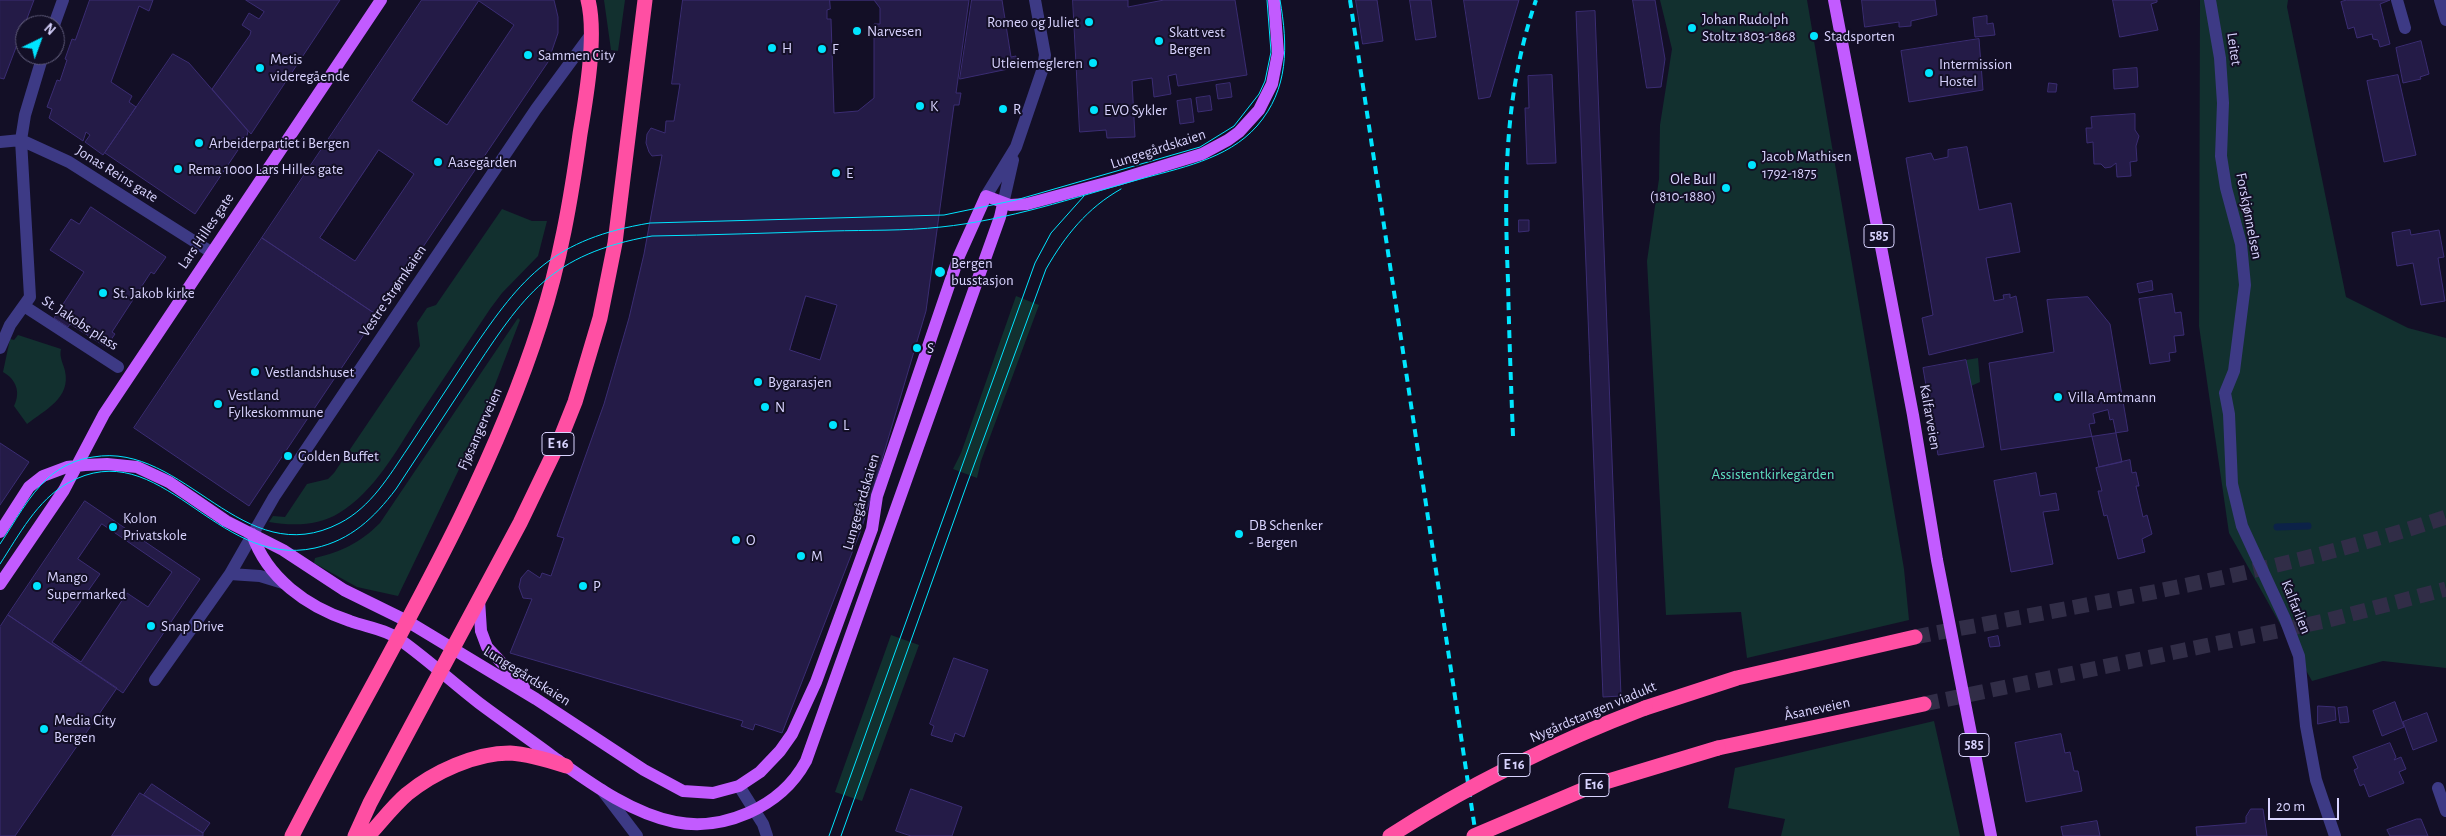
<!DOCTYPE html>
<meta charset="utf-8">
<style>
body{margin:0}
#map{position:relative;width:2446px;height:836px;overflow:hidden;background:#130f26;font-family:"Alegreya Sans",sans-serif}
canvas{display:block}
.north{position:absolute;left:15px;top:15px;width:50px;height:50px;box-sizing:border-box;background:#130f26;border:1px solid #625e7d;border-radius:50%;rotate:42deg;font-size:14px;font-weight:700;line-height:20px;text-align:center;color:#d9d4ff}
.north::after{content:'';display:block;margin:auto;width:18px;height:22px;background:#00e5ff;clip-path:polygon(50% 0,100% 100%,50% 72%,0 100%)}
.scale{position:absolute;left:2268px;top:798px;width:71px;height:22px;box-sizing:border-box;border:2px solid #d9d4ff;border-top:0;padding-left:6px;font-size:15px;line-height:18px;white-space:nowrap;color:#d9d4ff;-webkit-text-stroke:4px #130f26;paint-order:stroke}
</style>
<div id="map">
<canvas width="2446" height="836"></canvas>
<div class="north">N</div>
<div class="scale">20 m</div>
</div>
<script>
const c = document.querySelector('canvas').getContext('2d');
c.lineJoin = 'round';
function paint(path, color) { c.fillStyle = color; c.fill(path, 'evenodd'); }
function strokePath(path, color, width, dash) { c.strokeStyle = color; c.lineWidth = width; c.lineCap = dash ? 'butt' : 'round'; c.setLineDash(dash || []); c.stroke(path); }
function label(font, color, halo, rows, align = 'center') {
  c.font = font + ' "Alegreya Sans",sans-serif'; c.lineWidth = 4; c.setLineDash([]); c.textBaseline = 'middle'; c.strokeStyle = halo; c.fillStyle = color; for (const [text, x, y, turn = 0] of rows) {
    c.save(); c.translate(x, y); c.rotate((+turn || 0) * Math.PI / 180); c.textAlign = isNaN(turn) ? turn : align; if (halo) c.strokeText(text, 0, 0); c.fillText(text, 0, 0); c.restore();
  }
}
paint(new Path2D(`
 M604,0h21l-7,51 -7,-1z
 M1660,0h147l97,569 5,51 -162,38 -6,-46 -75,3 -19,-354 12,-82 1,-54 12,-76z
 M2200,0h88l-1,7 59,290 62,31 38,10v330l-63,-7 -71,20 -83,-148 -30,-207z
 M502,209l30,12h15l-9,35 -36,37 -12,16c-24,36 -48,72 -72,108 -22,34 -43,74 -79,96 -21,13 -46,13 -70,9l4,-6 12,1 22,-33 21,-5 6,-6 86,-127 -3,-23 10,-15 9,-3z
 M1016,296l23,9 -58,156 -4,17 -24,-9 8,-16z
 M518,318l2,2 -44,114 -78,162 -41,-9 -43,-24 1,-5c26,-6 45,-15 65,-35z
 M18,335l43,14c-2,8 2,14 4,22 6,27 -20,39 -38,53l-13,-18c7,-14 2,-27 -11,-34l7,-33 4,1z
 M1978,358l2,24 -9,4 -5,-26z
 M891,635l28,10 -57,156 -27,-9z
 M1934,721l26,115h-179l4,-17 -57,-11 7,-40z`), '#12302f');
strokePath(new Path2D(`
 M2277,527l31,-1`), '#0c2248', 7);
const building = new Path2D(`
 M0,0h34l-30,79 -4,-1z
 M90,0h63l-4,11 -10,-5 -28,76 21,14 -3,6 7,5 -33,48 -18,-13 5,-7 -4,-3 -3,9 -34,-23 3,-9 -5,-2 10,-27 3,1 7,-21 -2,-1 7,-20 3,1z
 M246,0h94l-89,134 -39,-45 38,-54 1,-4 -9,-6 7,-12 10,6 5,-7z
 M422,0h132l4,17v16l-10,29 -171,253 -115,-77zM479,1l35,24 -67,100 -35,-24zM379,150l35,24 -59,87 -35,-23z
 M683,0h286l-13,93h5l-2,12h-5l-28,206 -64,216 -80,206 -27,-9 -2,6 -12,-4 2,-5 -233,-68 22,-54 -9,-1 -4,-11 2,-9 7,-8 12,8 2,-5 9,3 13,-38 -7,-2 47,-132 25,-86 15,-64 18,-99 -10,1 -3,-4 -3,-9 1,-9 4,-6 14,5 1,-12h8l6,-37h-8z
 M830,0h44l6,8v16h-6v74l-16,13 -24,2 -3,-94h-4v-9l3,-1z
 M972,0h30l9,57 5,-1 2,7 -6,1 1,4 -53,11z
 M1073,0h55v7l36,-7h71l12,75 -69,11 -2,-12 -8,2 3,18 -17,3 -2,-19 -20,3 3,56 -28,1 -1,-8 -26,2z
 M1356,0h21l6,41 -20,3z
 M1410,0h21l5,37 -20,3z
 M1464,0h55l-29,97 -11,2z
 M1633,0h22l10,59 -4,28 -14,1z
 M1862,0h73l2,15 -26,6v5l-12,1v-5l-34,5z
 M2113,0h44v2l-6,2 7,26 -38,7z
 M2347,0h43l-10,4 10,40 -10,3 -2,-7 -5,-1 -1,-5 -15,4 -3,-11 -6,2 -7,-27z
 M1595,11l26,685 -18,1 -27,-685z
 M1987,16v8l6,-1 2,12 -20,2 -2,-19z
 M1979,39l4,51 -74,12 -8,-51z
 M2421,41l8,33 -9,3 1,2 -18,4 -7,-35z
 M173,54l16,9 59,68 -1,5 -7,3 4,2 -49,73 -90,-61z
 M2137,68l1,19 -24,2 -1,-19z
 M1552,75l4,88 -29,1 -2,-56h4l-1,-32z
 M2398,75l18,80 -32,7 -17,-81z
 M1230,83l2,14 -14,2 -2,-14z
 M2049,83l8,1 -1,8h-8z
 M1210,96l2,14 -14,2 -2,-14z
 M1191,99l3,23 -14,2 -3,-23z
 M2135,114v16l4,6 -3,10 1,15 -7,1 1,14 -14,1 -1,-14 -5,4 -6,1 -4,-4h-7l-1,-22 -6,1 -1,-15h6l-1,-11z
 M1967,147l12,63 32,-7 9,49 -34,6 8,43 10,-2 -1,-4 7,-1v4l6,-2 7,36 -94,23 -7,-37 11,-3 -27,-157 25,-5 3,7 14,-3v-7z
 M91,207l75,50 -12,17 -3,-2 -39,60 3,2 -9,13 -36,-23 -2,3 -14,-9 30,-46 -34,-22 21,-31 8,5z
 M1519,220h10v11l-10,1z
 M2410,230l1,5 28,-5 5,27 -6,1 7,43 -24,4 -8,-42 -16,3 -5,-33z
 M262,238l115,77 -128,191 -115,-78z
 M2152,281l1,9 -14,3 -2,-9z
 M2172,294l3,19 6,-1 3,23 -10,1 2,16 -7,1 1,8 -20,3 -11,-65z
 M806,296l31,9 -17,55 -30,-10z
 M2088,297l22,27 18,107 -127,19 -12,-87 65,-11 -7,-52z
 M1966,360l18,87 -46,8 -15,-87z
 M2108,410l2,10 3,-1 9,43 -23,5 -10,-43 6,-1 -2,-9z
 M0,443l29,19 -29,43z
 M2130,460l2,13 4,-1 3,14h-3l7,31 4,-2 5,19 -10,5 3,13 -27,7 -11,-44 -3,1 -6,-25h4l-6,-23z
 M2036,473l4,23 16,-3 3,17 -16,2 10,52 -42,8 -17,-91z
 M85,501l115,78 -77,114 -115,-78zM102,524l70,48 -24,35 -21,-14 -46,69 -29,-20 48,-68 -22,-15z
 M8,615l109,73 -102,148h-15v-209z
 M1998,636l2,10 -10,1 -2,-9z
 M954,658l34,12 -24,67 -9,-4 -3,9 -21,-7 3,-9 -4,-2z
 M2395,702l9,25 -22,9 -9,-25z
 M2318,706l17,1 1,13 -18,4z
 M2347,707l2,15 -9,1 -2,-15z
 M2427,713l10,28 -24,9 -10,-28z
 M2061,734l4,19 5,-1 4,19h4l4,20 -56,11 -11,-59z
 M2390,743l6,14 -2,3 7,-3 5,12 -7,3 5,11 -35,14 -5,-13 -4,2 -6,-16 4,-2 -5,-11z
 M152,784l58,39 -7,10 -59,-38z
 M911,789l51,18 -10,29h-41l-15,-5z
 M140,793l63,40v3h-91z
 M2251,809h12l4,27h-70l-1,-9 50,-4v-6z
 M2417,819h4l7,17h-38l-3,-6z
 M2097,821l3,15h-37l-2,-9z`);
paint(building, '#241b47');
strokePath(building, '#3b2d73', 1);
strokePath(new Path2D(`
 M1915,637c178,-34 359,-62 531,-120
 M1924,704l401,-83 121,-32`), '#312d47', 15, [15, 8]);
strokePath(new Path2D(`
 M2210,0l10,58 3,45 -2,53 5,32 15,56 4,41 -11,86 -9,22 4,21 3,70 10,42 43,93 14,37 7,70 10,54 19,56
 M2397,0l8,28
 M2440,0l6,20
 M54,25l9,-25
 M0,142l21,-2 48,22 142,90
 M986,196l30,-49 27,-79 2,-13 -10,-55
 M1003,204l10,-44
 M24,306l94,61
 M0,348l10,-23 20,-28 -9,-157 4,-25 18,-60
 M230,574l30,2 23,7
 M155,680l75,-106 44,-77 130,-193 132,-195 56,-76
 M739,786l24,38 4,12
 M2438,788l8,23
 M602,790l35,46`), '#3d3a85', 12);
strokePath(new Path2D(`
 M1834,0l79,415 24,145 54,276
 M0,532l29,-45 14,-11 24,-9 18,-2 22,-1 30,3 32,15 57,39 57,29 61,40 63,31 129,78 108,71 39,21 30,2 26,-7 21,-14 20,-21 12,-17 24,-52 56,-153 5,-33 82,-240 27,-60 24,9 17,-1 90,-24 85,-26 26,-14 11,-8 20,-22 13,-26 6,-31 -4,-53
 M252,534c15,44 55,73 98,87 16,6 35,8 49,18 28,20 53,43 80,64 24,18 49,35 73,53 37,26 78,57 123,66 25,5 50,1 73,-9 25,-11 45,-28 58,-52l194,-544 3,-13
 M0,584l64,-94 40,-76 277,-414
 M479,600l2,31 6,16 37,40`), '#c25bff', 12);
strokePath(new Path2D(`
 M1645,708l92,-30 178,-41
 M1718,748l206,-44
 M292,836c85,-166 191,-333 248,-512 20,-61 31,-125 40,-190 6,-36 17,-99 8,-134
 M355,836l15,-33 150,-280 39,-81 16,-40 25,-84 15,-75 30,-243
 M368,836c13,-14 25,-30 39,-42 27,-22 68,-41 103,-41 19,1 38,7 56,13`), '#ff4fa3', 15);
strokePath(new Path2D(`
 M0,544c15,-22 28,-48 48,-66 12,-11 29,-19 45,-21 92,-16 149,117 247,66 31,-16 49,-47 68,-75 21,-32 42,-64 63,-96 52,-77 83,-113 179,-129l294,-8 72,-15 184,-53 34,-21 25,-32 6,-13 6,-29 -4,-52
 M0,564c19,-29 37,-64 68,-81 93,-52 147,87 247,65 36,-8 59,-30 81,-59 25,-38 50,-76 75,-114 53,-80 79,-121 181,-139 59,-1 119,-3 179,-5 36,-1 74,0 110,-4 67,-7 132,-29 196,-47 42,-12 90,-20 120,-54 32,-37 31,-80 23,-126
 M829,836l206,-573 16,-30 33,-37
 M841,836l126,-352 79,-215c19,-33 41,-61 75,-80`), '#00e5ff', 1);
strokePath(new Path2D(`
 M1350,0l126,836
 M1513,436c-2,-52 -4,-103 -5,-155 -4,-98 -4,-187 28,-281`), '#00e5ff', 4, [8, 6]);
strokePath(new Path2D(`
 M1390,836c80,-52 166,-94 255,-128
 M1474,836l118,-50 126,-38`), '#ff4fa3', 15);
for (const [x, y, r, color] of [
 [1089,22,5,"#00e5ff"],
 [1692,28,5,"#00e5ff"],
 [857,31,5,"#00e5ff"],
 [1814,36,5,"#00e5ff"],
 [1159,41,5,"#00e5ff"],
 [772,48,5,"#00e5ff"],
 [822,49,5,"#00e5ff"],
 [528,55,5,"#00e5ff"],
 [1093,63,5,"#00e5ff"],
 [260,68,5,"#00e5ff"],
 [1929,73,5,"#00e5ff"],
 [920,106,5,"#00e5ff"],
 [1003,109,5,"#00e5ff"],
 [1094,110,5,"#00e5ff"],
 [199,143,5,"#00e5ff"],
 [438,162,5,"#00e5ff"],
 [1752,165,5,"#00e5ff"],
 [178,169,5,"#00e5ff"],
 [836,173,5,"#00e5ff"],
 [1726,188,5,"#00e5ff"],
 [940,272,6,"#00e5ff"],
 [103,293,5,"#00e5ff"],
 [917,348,5,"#00e5ff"],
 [255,372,5,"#00e5ff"],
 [758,382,5,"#00e5ff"],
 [2058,397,5,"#00e5ff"],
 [218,404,5,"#00e5ff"],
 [765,407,5,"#00e5ff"],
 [833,425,5,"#00e5ff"],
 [288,456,5,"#00e5ff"],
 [113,527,5,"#00e5ff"],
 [1239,534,5,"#00e5ff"],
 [736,540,5,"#00e5ff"],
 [801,556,5,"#00e5ff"],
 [37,586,5,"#00e5ff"],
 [583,586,5,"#00e5ff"],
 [151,626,5,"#00e5ff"],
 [44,729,5,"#00e5ff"]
]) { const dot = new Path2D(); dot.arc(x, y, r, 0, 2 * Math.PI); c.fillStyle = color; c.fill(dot); strokePath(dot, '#130f26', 2); }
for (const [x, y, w] of [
 [1879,236,30],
 [558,444,32],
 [1974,745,30],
 [1514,765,32],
 [1594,785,30]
]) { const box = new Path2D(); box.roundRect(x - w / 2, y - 11.5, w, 23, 4); c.fillStyle = '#130f26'; c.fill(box); strokePath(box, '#d9d4ff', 1); }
label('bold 14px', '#d9d4ff', null, [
 ["585",1879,236],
 ["E 16",558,444],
 ["585",1974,745],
 ["E 16",1514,765],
 ["E16",1594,785]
]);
label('15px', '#d9d4ff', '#130f26', [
 ["Johan Rudolph",1702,19],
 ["Stoltz 1803-1868",1702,36],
 ["Romeo og Juliet",1079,22,"right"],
 ["Narvesen",867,31],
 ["Skatt vest",1169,32],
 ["Bergen",1169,49],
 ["Stadsporten",1824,36],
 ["H",782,48],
 ["F",832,49],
 ["Sammen City",538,55],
 ["Metis",270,59],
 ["videregående",270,76],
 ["Utleiemegleren",1083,63,"right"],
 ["Intermission",1939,64],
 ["Hostel",1939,81],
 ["K",930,106],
 ["R",1013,109],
 ["EVO Sykler",1104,110],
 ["Arbeiderpartiet i Bergen",209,143],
 ["Jacob Mathisen",1762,156],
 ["1792-1875",1762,173],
 ["Aasegården",448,162],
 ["Rema 1000 Lars Hilles gate",188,169],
 ["E",846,173],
 ["Ole Bull",1716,179,"right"],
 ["(1810-1880)",1716,196,"right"],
 ["Bergen",951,263],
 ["busstasjon",951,280],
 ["St. Jakob kirke",113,293],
 ["S",927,348],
 ["Vestlandshuset",265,372],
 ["Bygarasjen",768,382],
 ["Vestland",228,395],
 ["Fylkeskommune",228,412],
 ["Villa Amtmann",2068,397],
 ["N",775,407],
 ["L",843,425],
 ["Golden Buffet",298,456],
 ["Kolon",123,518],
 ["Privatskole",123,535],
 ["DB Schenker",1249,525],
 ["- Bergen",1249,542],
 ["O",746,540],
 ["M",811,556],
 ["Mango",47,577],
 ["Supermarked",47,594],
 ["P",593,586],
 ["Snap Drive",161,626],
 ["Media City",54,720],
 ["Bergen",54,737]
], 'left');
label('15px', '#d9d4ff', '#130f26', [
 ["Leitet",2234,49,82],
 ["Lungegårdskaien",1158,149,-18],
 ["Jonas Reins gate",117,174,32],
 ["Forskjønnelsen",2249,216,79],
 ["Lars Hilles gate",206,231,-56],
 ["Vestre Strømkaien",393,291,-56],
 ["St. Jakobs plass",80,323,33],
 ["Kalfarveien",1930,417,80],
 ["Fjøsangerveien",480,429,-66],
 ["Lungegårdskaien",861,502,-74],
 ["Kalfarlien",2296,607,68],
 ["Lungegårdskaien",527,676,32],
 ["Åsaneveien",1817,709,-12],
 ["Nygårdstangen viadukt",1593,712,-23]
]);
label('15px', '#5fe0c0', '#130f26', [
 ["Assistentkirkegården",1773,474]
]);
</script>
